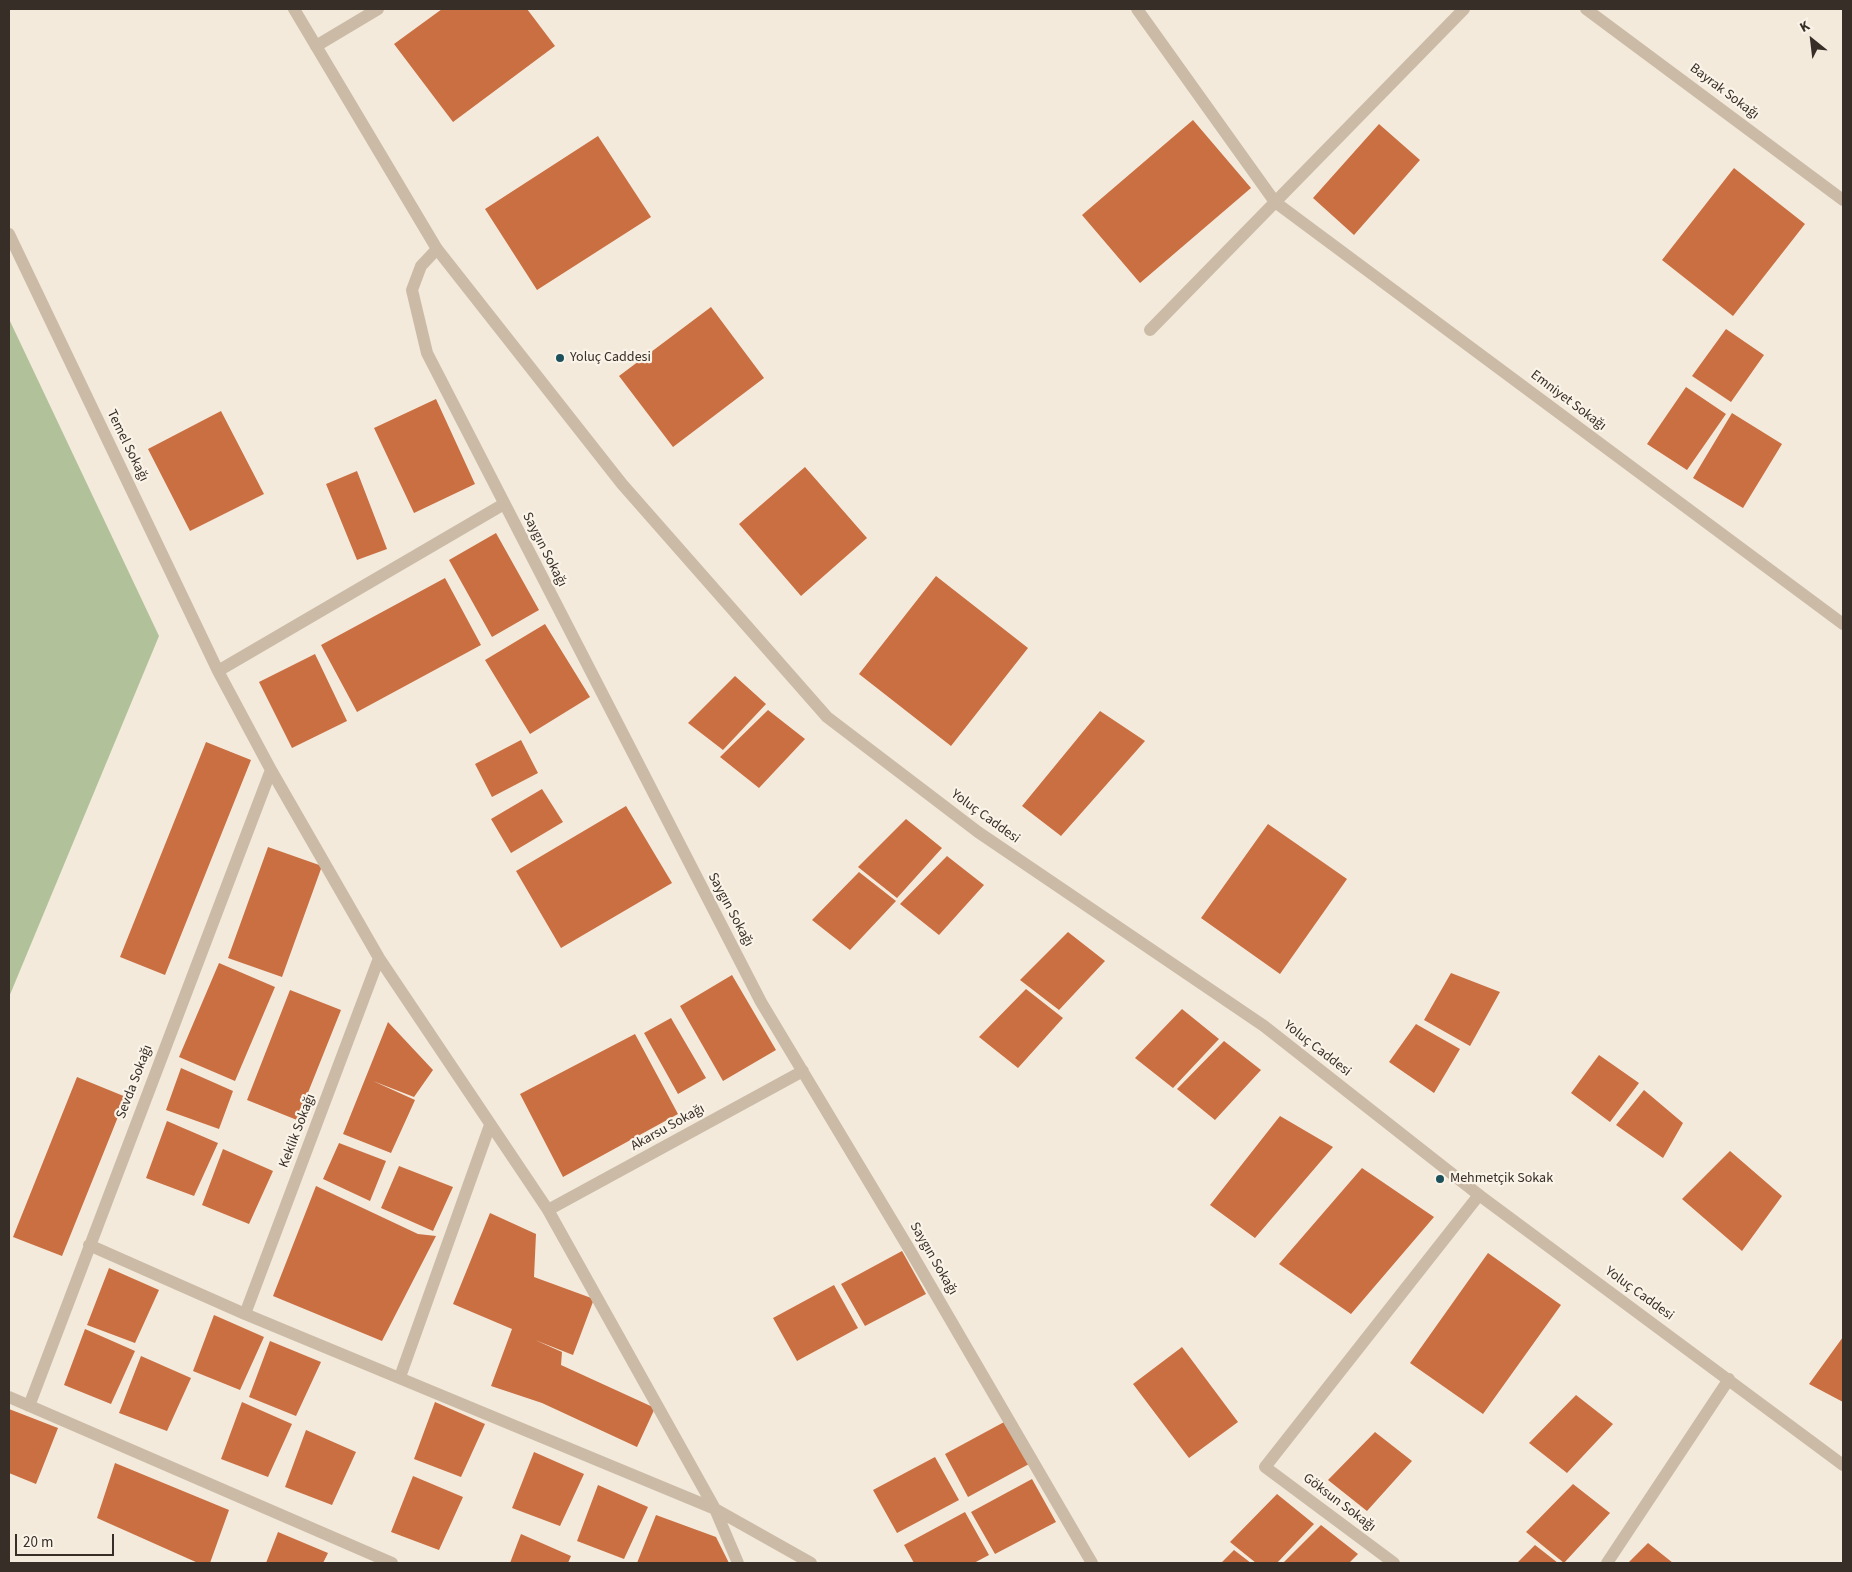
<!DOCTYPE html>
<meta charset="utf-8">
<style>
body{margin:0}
#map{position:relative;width:1852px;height:1572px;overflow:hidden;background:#f3eadb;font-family:"Source Sans 3",sans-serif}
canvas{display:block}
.frame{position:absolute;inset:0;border:10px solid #372e27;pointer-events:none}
.north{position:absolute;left:1787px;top:15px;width:50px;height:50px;-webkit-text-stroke:4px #faf3e8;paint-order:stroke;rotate:331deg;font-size:14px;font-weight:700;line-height:20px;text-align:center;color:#372e27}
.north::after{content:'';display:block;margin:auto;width:18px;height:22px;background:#372e27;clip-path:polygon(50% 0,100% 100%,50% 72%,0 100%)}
.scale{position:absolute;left:15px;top:1534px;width:99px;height:22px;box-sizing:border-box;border:2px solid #372e27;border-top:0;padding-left:6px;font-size:15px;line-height:18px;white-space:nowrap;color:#372e27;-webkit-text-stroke:4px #faf3e8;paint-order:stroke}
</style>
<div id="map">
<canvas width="1852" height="1572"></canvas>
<div class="frame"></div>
<div class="north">K</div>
<div class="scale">20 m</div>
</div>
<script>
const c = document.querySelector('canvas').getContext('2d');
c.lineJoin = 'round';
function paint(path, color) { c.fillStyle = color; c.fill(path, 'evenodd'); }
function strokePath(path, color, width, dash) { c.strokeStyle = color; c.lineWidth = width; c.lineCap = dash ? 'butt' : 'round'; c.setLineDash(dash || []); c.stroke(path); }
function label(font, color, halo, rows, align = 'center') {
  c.font = font + ' "Source Sans 3",sans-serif'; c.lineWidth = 4.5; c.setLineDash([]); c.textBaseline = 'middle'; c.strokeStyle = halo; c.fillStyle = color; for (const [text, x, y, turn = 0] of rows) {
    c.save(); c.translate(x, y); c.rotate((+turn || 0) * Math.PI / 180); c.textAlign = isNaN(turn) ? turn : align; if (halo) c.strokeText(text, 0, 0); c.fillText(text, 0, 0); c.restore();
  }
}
paint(new Path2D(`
 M9,319l150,317 -150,361z`), '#b1c29a');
paint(new Path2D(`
 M442,9h85l28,37 -102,76 -59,-78z
 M1193,120l58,68 -111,95 -58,-68z
 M1379,124l41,36 -66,75 -41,-37z
 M598,136l53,81 -114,73 -52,-81z
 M1734,168l71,56 -72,92 -71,-56z
 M711,307l53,71 -91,69 -54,-71z
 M1726,329l38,26 -33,47 -39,-26z
 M1686,387l40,27 -39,56 -40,-26z
 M436,399l39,85 -61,29 -40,-85z
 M221,411l43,83 -74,37 -42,-82z
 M1732,413l50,31 -39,64 -50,-30z
 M805,467l62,71 -66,58 -62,-72z
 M357,471l30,78 -30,11 -31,-76z
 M496,533l43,77 -47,27 -43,-77z
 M936,576l92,72 -77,98 -92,-72z
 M445,578l36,67 -124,67 -36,-67z
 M545,624l45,73 -60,37 -45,-74z
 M315,654l32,67 -55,27 -33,-66z
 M735,676l31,28 -43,46 -35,-27z
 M768,710l37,29 -46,49 -39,-31z
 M1100,711l45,30 -84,95 -39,-30z
 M521,740l17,33 -46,24 -17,-33z
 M206,742l45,18 -86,215 -45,-18z
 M542,789l21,33 -52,31 -20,-34z
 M626,806l46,77 -111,65 -45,-77z
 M906,819l36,29 -45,50 -39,-31z
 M1268,824l79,55 -67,95 -79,-56z
 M268,847l54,19 -40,111 -54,-19z
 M947,856l37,29 -45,50 -39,-31z
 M859,872l37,29 -46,49 -38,-30z
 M1068,932l37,29 -46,49 -39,-30z
 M219,963l56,24 -40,94 -56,-24z
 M1451,973l49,19 -30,54 -46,-26z
 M732,975l44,75 -53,31 -43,-75z
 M1026,989l37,29 -45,50 -39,-31z
 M290,990l51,20 -44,110 -50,-20z
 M1182,1009l37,30 -46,49 -38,-30z
 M671,1018l35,60 -28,16 -34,-61z
 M388,1022l45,48 -19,27 -41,-16 42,19 -24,53 -48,-19z
 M1416,1024l44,25 -26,44 -45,-31z
 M635,1034l43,80 -115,63 -43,-83z
 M1224,1041l37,29 -46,50 -38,-31z
 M1599,1055l40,28 -29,39 -39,-29z
 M181,1068l52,23 -14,38 -53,-19z
 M77,1077l49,20 -64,159 -49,-19z
 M1644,1090l39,33 -20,35 -47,-33z
 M1280,1116l53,31 -78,91 -45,-33z
 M167,1121l51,22 -24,53 -48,-18z
 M339,1143l47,18 -16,40 -47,-22z
 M223,1149l50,22 -24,53 -47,-19z
 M1730,1151l52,45 -40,55 -60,-52z
 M399,1166l54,21 -20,44 -52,-23z
 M1362,1168l72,49 -83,97 -72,-50z
 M316,1186l102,48 18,2 -54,105 -109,-45z
 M490,1213l46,21 -2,43 60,22 -21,56 -38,-15 27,12 -1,13 94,43 -18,39 -95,-44 -51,-17 21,-57 -59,-25z
 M902,1251l24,43 -61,32 -24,-42z
 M1488,1253l73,52 -78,109 -73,-51z
 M109,1268l50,22 -24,53 -48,-18z
 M834,1285l24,43 -61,33 -24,-43z
 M214,1315l50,22 -24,53 -47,-19z
 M85,1329l50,22 -24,53 -47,-19z
 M1843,1337v65l-34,-18z
 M270,1341l51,21 -25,54 -47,-19z
 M1182,1347l56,75 -49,36 -56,-74z
 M141,1356l50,22 -24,53 -48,-18z
 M1576,1395l37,29 -46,49 -38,-30z
 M242,1402l50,22 -24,53 -47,-18z
 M435,1402l50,22 -24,53 -47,-18z
 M9,1409l49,19 -22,56 -27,-11z
 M1006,1421l23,43 -61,33 -23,-43z
 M306,1430l50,22 -24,53 -47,-18z
 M1375,1432l37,29 -45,50 -39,-31z
 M534,1452l50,22 -24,52 -48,-18z
 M935,1457l24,43 -62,33 -24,-43z
 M115,1463l114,47 -19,53h-12l-101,-45z
 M413,1476l50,21 -24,53 -48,-18z
 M1032,1479l24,43 -61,32 -24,-42z
 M1573,1484l37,29 -46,50 -38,-31z
 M598,1485l50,22 -24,52 -47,-18z
 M1277,1494l37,30 -37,39h-21l-26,-21z
 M965,1512l24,43 -15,8h-60l-10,-18z
 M656,1515l60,22 13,26h-92z
 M1321,1525l37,29 -9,9h-66z
 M278,1532l50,21 -5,10h-57z
 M521,1534l50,22 -3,7h-58z
 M1648,1543l25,20h-45z
 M1535,1545l23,18h-41z
 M1234,1550l17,13h-30z`), '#ca6f42');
strokePath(new Path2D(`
 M1137,9l138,193 568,422
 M1586,9l257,191
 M316,46l62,-37
 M9,234l209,437
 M437,249l-16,17 -9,24 15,63 334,649 147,245 184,316
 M1150,330l314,-321
 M504,504l-286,167 53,99 108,188 169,252 167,299 23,54
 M548,1210l255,-139
 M89,1245l156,69 470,195 96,54
 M245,1314l134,-356
 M400,1377l90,-252
 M9,1397l383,166
 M29,1406l242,-636
 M1394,1563l-129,-96 214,-272
 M1607,1563l122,-184`), '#cbbba6', 12);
strokePath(new Path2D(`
 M294,9l143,240 185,235 205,233 151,115 286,194 215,169 364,270`), '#cbbba6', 12);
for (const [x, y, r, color] of [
 [560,358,5,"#1c505a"],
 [1440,1179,5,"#1c505a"]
]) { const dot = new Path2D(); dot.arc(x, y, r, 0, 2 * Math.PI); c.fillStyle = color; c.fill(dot); strokePath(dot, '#faf3e8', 2); }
label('14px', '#372e27', '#faf3e8', [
 ["Bayrak Sokağı",1724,92,37],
 ["Emniyet Sokağı",1568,401,37],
 ["Temel Sokağı",127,446,64],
 ["Saygın Sokağı",544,550,63],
 ["Yoluç Caddesi",985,817,36],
 ["Saygın Sokağı",730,910,62],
 ["Yoluç Caddesi",1317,1049,38],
 ["Sevda Sokağı",135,1082,-69],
 ["Akarsu Sokağı",668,1128,-29],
 ["Keklik Sokağı",298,1131,-69],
 ["Saygın Sokağı",933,1259,60],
 ["Yoluç Caddesi",1639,1294,36],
 ["Göksun Sokağı",1339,1503,37]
]);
label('14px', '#372e27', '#faf3e8', [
 ["Yoluç Caddesi",570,358],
 ["Mehmetçik Sokak",1450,1179]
], 'left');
</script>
